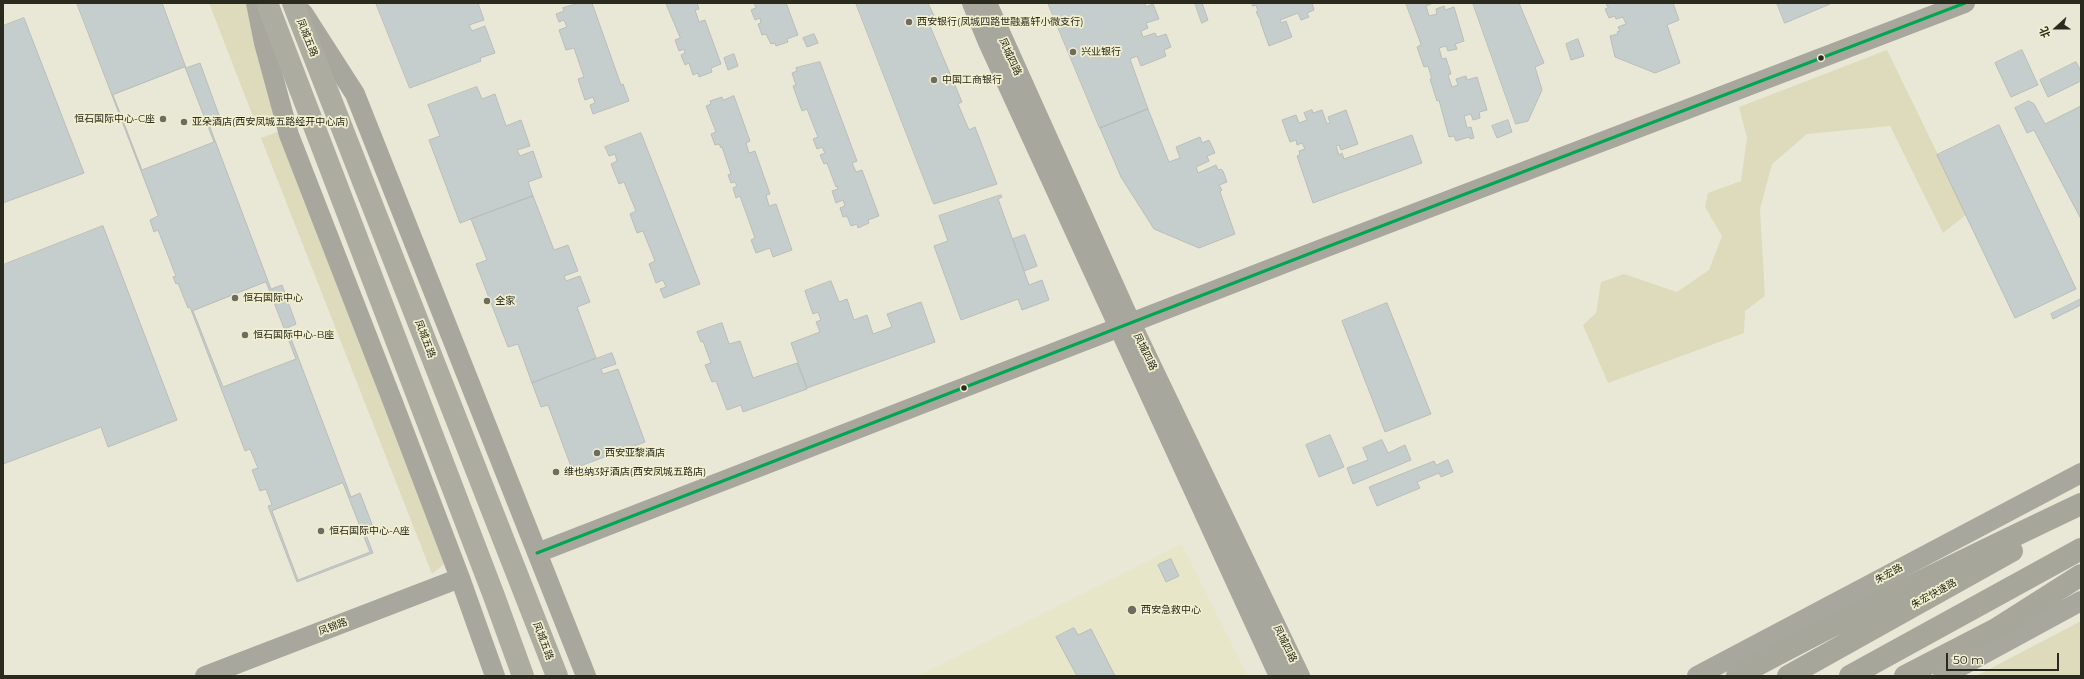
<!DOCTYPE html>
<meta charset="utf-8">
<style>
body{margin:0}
#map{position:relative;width:2084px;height:679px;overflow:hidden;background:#e9e8d7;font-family:Montserrat,"Noto Sans SC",sans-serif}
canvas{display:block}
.frame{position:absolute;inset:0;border:4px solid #2a2a1e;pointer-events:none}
.north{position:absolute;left:2036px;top:8px;width:40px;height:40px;-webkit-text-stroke:3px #f1efcf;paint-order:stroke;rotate:249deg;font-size:11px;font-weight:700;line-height:16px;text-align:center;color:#2a2a1e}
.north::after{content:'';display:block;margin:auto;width:14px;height:18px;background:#2a2a1e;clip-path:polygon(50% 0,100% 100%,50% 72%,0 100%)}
.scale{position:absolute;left:1946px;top:653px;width:113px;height:18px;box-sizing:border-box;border:2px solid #2a2a1e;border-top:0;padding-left:5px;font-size:12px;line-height:14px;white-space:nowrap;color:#2a2a1e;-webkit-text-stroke:3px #f1efcf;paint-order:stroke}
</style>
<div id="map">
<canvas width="2084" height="679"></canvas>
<div class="frame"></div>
<div class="north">北</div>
<div class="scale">50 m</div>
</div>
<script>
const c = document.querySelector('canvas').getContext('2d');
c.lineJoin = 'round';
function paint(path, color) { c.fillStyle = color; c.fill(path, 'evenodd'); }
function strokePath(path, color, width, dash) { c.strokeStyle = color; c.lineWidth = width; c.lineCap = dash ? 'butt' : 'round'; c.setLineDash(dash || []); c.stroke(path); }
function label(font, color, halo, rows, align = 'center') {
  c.font = font + ' Montserrat,"Noto Sans SC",sans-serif'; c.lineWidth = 3.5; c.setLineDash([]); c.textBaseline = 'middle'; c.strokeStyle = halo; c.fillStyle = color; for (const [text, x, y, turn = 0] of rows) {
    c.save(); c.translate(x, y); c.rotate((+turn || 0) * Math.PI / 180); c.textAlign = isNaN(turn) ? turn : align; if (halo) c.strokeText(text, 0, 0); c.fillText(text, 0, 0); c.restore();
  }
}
paint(new Path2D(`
 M1182,544l66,132h-330z`), '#e7e6c9');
paint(new Path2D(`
 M209,3h40l42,111 -34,13z
 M1887,50l80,164 -24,19 -53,-107 -83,8 -35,30 -12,45 5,87 -20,15 -1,22 -136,50 -25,-58 13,-12 5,-31 23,-8 53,18 32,-22 13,-34 -17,-29 3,-14 33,-12 6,-43 -8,-31z
 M296,125l157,426 -10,14 -11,9 -171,-436z
 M2081,621v55h-105z`), '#dddbbc');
const building = new Path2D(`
 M77,3h85l24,65 14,-5 20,55 -12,4 63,167 11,-4 14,39 -9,4 64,169 9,-4 15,39 -9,3 7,18 -76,29 -29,-76 4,-1 -6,-16 -6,2 -8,-21 6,-2 -8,-19 -5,2 -55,-144 -2,1 -10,-25 -2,1 -3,-7 3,-1 -18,-46 -4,2 -4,-12 8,-4z
 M376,3h102l6,17 -15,5 3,6 13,-5 10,27 -15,5 1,3 -71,27z
 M580,3h12l29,82 2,-1 6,17 -36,13 -3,-9 5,-2 -2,-6 -8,3 -7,-21 6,-2 -10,-29 -8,2 -7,-20 8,-3 -3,-7 -5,2 -3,-8 8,-3 -1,-3z
 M666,3h31l2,6 -4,1 4,12 6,-2 16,44 -10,4 1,4 -13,5 -1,-4 -5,2 -4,-12 -4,2 -4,-10 4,-2 -1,-4 -5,2 -4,-11 5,-2z
 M754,3h32l12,32 -11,4 1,3 -12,4 -1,-3 -4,1 -5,-10 -4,1 -4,-11 3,-1 -1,-5 -5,2 -4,-10 5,-2z
 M856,3h72l6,13 -7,3 35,83 -4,2 11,26 6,-3 22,57 -63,20z
 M1048,3h97l1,4 7,-3 6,15 -13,4 2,5 -7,3 2,6 12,-4 2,4 9,-3 5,13 -7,3 2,6 -25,10 -4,-10 -7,3 18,50 -48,19z
 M1195,3h7l6,17 -6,3z
 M1252,3h60l2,7 -7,3 2,4 -8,3 -3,-7 -18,7 1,3 5,-2 6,16 -23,9 -9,-25h1l-5,-9 2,-1 -2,-6 -3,1z
 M1406,3h25v1l-5,2 3,10 8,-2 -1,-5 8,-3 1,4 9,-3 10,34 -9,3 2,5 -9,2 -2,-5 -7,2 3,11 4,-1 5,16 -3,1 4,12 6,-2 -2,-6 10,-3 1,4 10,-3 10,33 -8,2 1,6 -7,2 -2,-6 -7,2 3,12 4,-1 3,11 -4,1 -1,-2 -13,4 -2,-5 -5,1 -10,-37 -2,1 -7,-22h2l-4,-13 -4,1 -7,-20 4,-2z
 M1473,3h46l25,60 -9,4 7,23 -14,31 -12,3z
 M1606,3h67l6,17 -12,5 13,38 -25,10 -40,-16 -5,-21 8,-2 -1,-2 3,-1 -2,-4 8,-3 -3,-7 -7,2 -1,-3 -6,2 -4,-9 3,-1z
 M1777,3h53v1l-45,19z
 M24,18l60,155 -81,30v-177z
 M814,34l4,9 -11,4 -4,-9z
 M1578,39l6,17 -13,4 -5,-16z
 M2022,50l16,35 -27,12 -16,-34z
 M734,54l4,12 -10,4 -4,-12z
 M820,62l37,99 -5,2 4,9 6,-2 17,46 -11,4 1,3 -11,5 -1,-4 -6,2 -4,-10 -4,1 -3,-9 5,-2 -2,-6 -7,3 -4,-12 6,-2 -1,-3 -1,1 -9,-24 -3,1 -4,-9 5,-2 -3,-6 -5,2 -4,-10 5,-2 -11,-28 -5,2 -9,-25 3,-1 -4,-12 5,-2 -1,-3z
 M2076,62l5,9v10l-33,16 -8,-17z
 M185,67l29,75 -72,28 -29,-75z
 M477,87l5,12 13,-5 11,32 15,-6 9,26 -13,4 3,6 13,-5 9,26 -14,5 5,14 -73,27 -31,-83 11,-4 -12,-31z
 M734,96l16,45 -4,2 3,10 6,-2 15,43 -4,1 3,11 7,-2 16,46 -19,7 -3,-9 -14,5 -5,-13 4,-2 -15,-42 -4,2 -3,-10 4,-2 -2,-4 -4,1 -3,-8 3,-1 -9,-27 -1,1 -2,-4 -4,1 -4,-11 5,-2 -10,-26 5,-2 -1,-3 12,-4 1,3z
 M2029,101l5,3 11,20 36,-18v113l-47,-89 -7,3 -12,-25z
 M1148,109l21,53 11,-4 -4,-11 24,-10 2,6 7,-3 6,13 -8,3 2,5 -13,6 2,6 18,-8 2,5 3,-1 2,2 4,11 -8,3 3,5 -2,2 15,42 -36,14 -45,-19 -33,-52 -21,-49z
 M1312,110l1,3 9,-3 5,14 3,-1 -2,-6 18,-7 12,34 -17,6 -2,-5 -3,1 3,9 3,-2 2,6 68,-24 10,28 -109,40 -16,-47 3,-1 -1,-4 6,-2 -3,-6 -5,2 -1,-5 -6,2 -8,-22 14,-5 3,8 8,-3 -3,-7z
 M1508,120l4,12 -15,6 -5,-12z
 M1999,125l77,164 -61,29 -78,-163z
 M641,133l59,151 -36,14 -4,-9 6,-2 -3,-7 -7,3 -7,-19 6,-3 -12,-30 -6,2 -7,-19 6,-3 -12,-29 -5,2 -8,-20 6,-3 -2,-7 -6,2 -4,-9z
 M1001,195l1,2 -4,2 31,86 13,-5 7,20 -27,10 -4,-11 -57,21 -27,-74 14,-5 -9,-25z
 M533,196l21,54 14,-5 10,26 -14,5 2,5 14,-5 10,26 -13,5 19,51 -64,25 -14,-39 -10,3 -32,-83 11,-4 -16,-41z
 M103,226l74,194 -69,27 -7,-20 -98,37v-199z
 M1025,235l12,31 -13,5 -11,-32z
 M831,281l8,21 8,-3 7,21 13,-5 6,19 19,-7 -5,-13 34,-12 14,40 -128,46 -16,-45 29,-11 -4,-10 5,-2 -3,-8 -5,2 -8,-23z
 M266,282l30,77 -73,28 -30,-76z
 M2081,299v6l-28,14 -2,-5z
 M1387,303l44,111 -46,18 -43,-111z
 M722,323l7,21 11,-3 13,37 44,-15 10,26 -64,23 -2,-7 -14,5 -11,-29 -4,1 -7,-17 6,-2 -8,-22 -2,1 -4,-10z
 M612,353l4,11 -15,5 2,5 15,-5 27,73 -73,27 -24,-64 -7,2 -9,-24z
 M1330,435l14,32 -25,10 -13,-32z
 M1382,440l6,13 17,-8 6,15 -58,24 -6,-16 21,-8 -5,-12z
 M1448,460l5,12 -12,5 -2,-4 -22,9 3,6 -43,18 -8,-19 65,-26 2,4z
 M343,483l27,69 -72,28 -26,-69z
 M1171,559l8,17 -13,6 -8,-17z
 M1074,628l4,7 13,-6 24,47h-38l-21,-39z`);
paint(building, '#c6cecd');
strokePath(building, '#b9bdb9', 1);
strokePath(new Path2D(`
 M256,3l8,40 25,92 105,270 66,173 35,98
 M972,3l15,37 292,636
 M987,3l144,320 169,353
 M303,13l52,81 231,582
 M537,553l787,-305 641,-245
 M205,676l255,-98
 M1697,676l384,-203
 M1943,676l138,-75`), '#a8a79e', 20);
strokePath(new Path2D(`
 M267,3l227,593 29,80
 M293,3l264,673`), '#adaca0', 22);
strokePath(new Path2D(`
 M1737,676c113,-61 228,-117 344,-172
 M1788,676l224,-125
 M1850,676l231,-127
 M1905,676l91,-47 85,-54`), '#a7a69b', 22);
strokePath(new Path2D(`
 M537,553l787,-305 641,-245`), '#00a651', 3);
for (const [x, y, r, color] of [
 [909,22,4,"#6d6c5f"],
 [1073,52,4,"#6d6c5f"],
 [1821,58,3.5,"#2a2a1e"],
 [934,80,4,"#6d6c5f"],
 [163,119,4,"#6d6c5f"],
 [184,122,4,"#6d6c5f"],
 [235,298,4,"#6d6c5f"],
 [487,301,4,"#6d6c5f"],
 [245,335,4,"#6d6c5f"],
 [964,388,3.5,"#2a2a1e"],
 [597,453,4,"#6d6c5f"],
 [556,472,4,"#6d6c5f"],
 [321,531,4,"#6d6c5f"],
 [1132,610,5,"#6d6c5f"]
]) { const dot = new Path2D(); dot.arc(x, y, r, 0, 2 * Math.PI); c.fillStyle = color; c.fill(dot); strokePath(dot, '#f1efcf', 1.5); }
label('10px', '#2a2a1e', '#f1efcf', [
 ["西安银行(凤城四路世融嘉轩小微支行)",917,22],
 ["兴业银行",1081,52],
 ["中国工商银行",942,80],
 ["恒石国际中心-C座",155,119,"right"],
 ["亚朵酒店(西安凤城五路经开中心店)",192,122],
 ["恒石国际中心",243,298],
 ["全家",495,301],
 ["恒石国际中心-B座",253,335],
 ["西安亚黎酒店",605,453],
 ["维也纳3好酒店(西安凤城五路店)",564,472],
 ["恒石国际中心-A座",329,531],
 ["西安急救中心",1141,610]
], 'left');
label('10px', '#2a2a1e', '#f1efcf', [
 ["凤城五路",307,38,68],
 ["凤城四路",1010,57,65],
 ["凤城五路",425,339,69],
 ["凤城四路",1145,352,64],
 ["朱宏路",1889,574,-28],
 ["朱宏快速路",1934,594,-29],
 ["凤锦路",333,627,-21],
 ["凤城五路",543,641,69],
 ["凤城四路",1285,644,64]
]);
</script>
